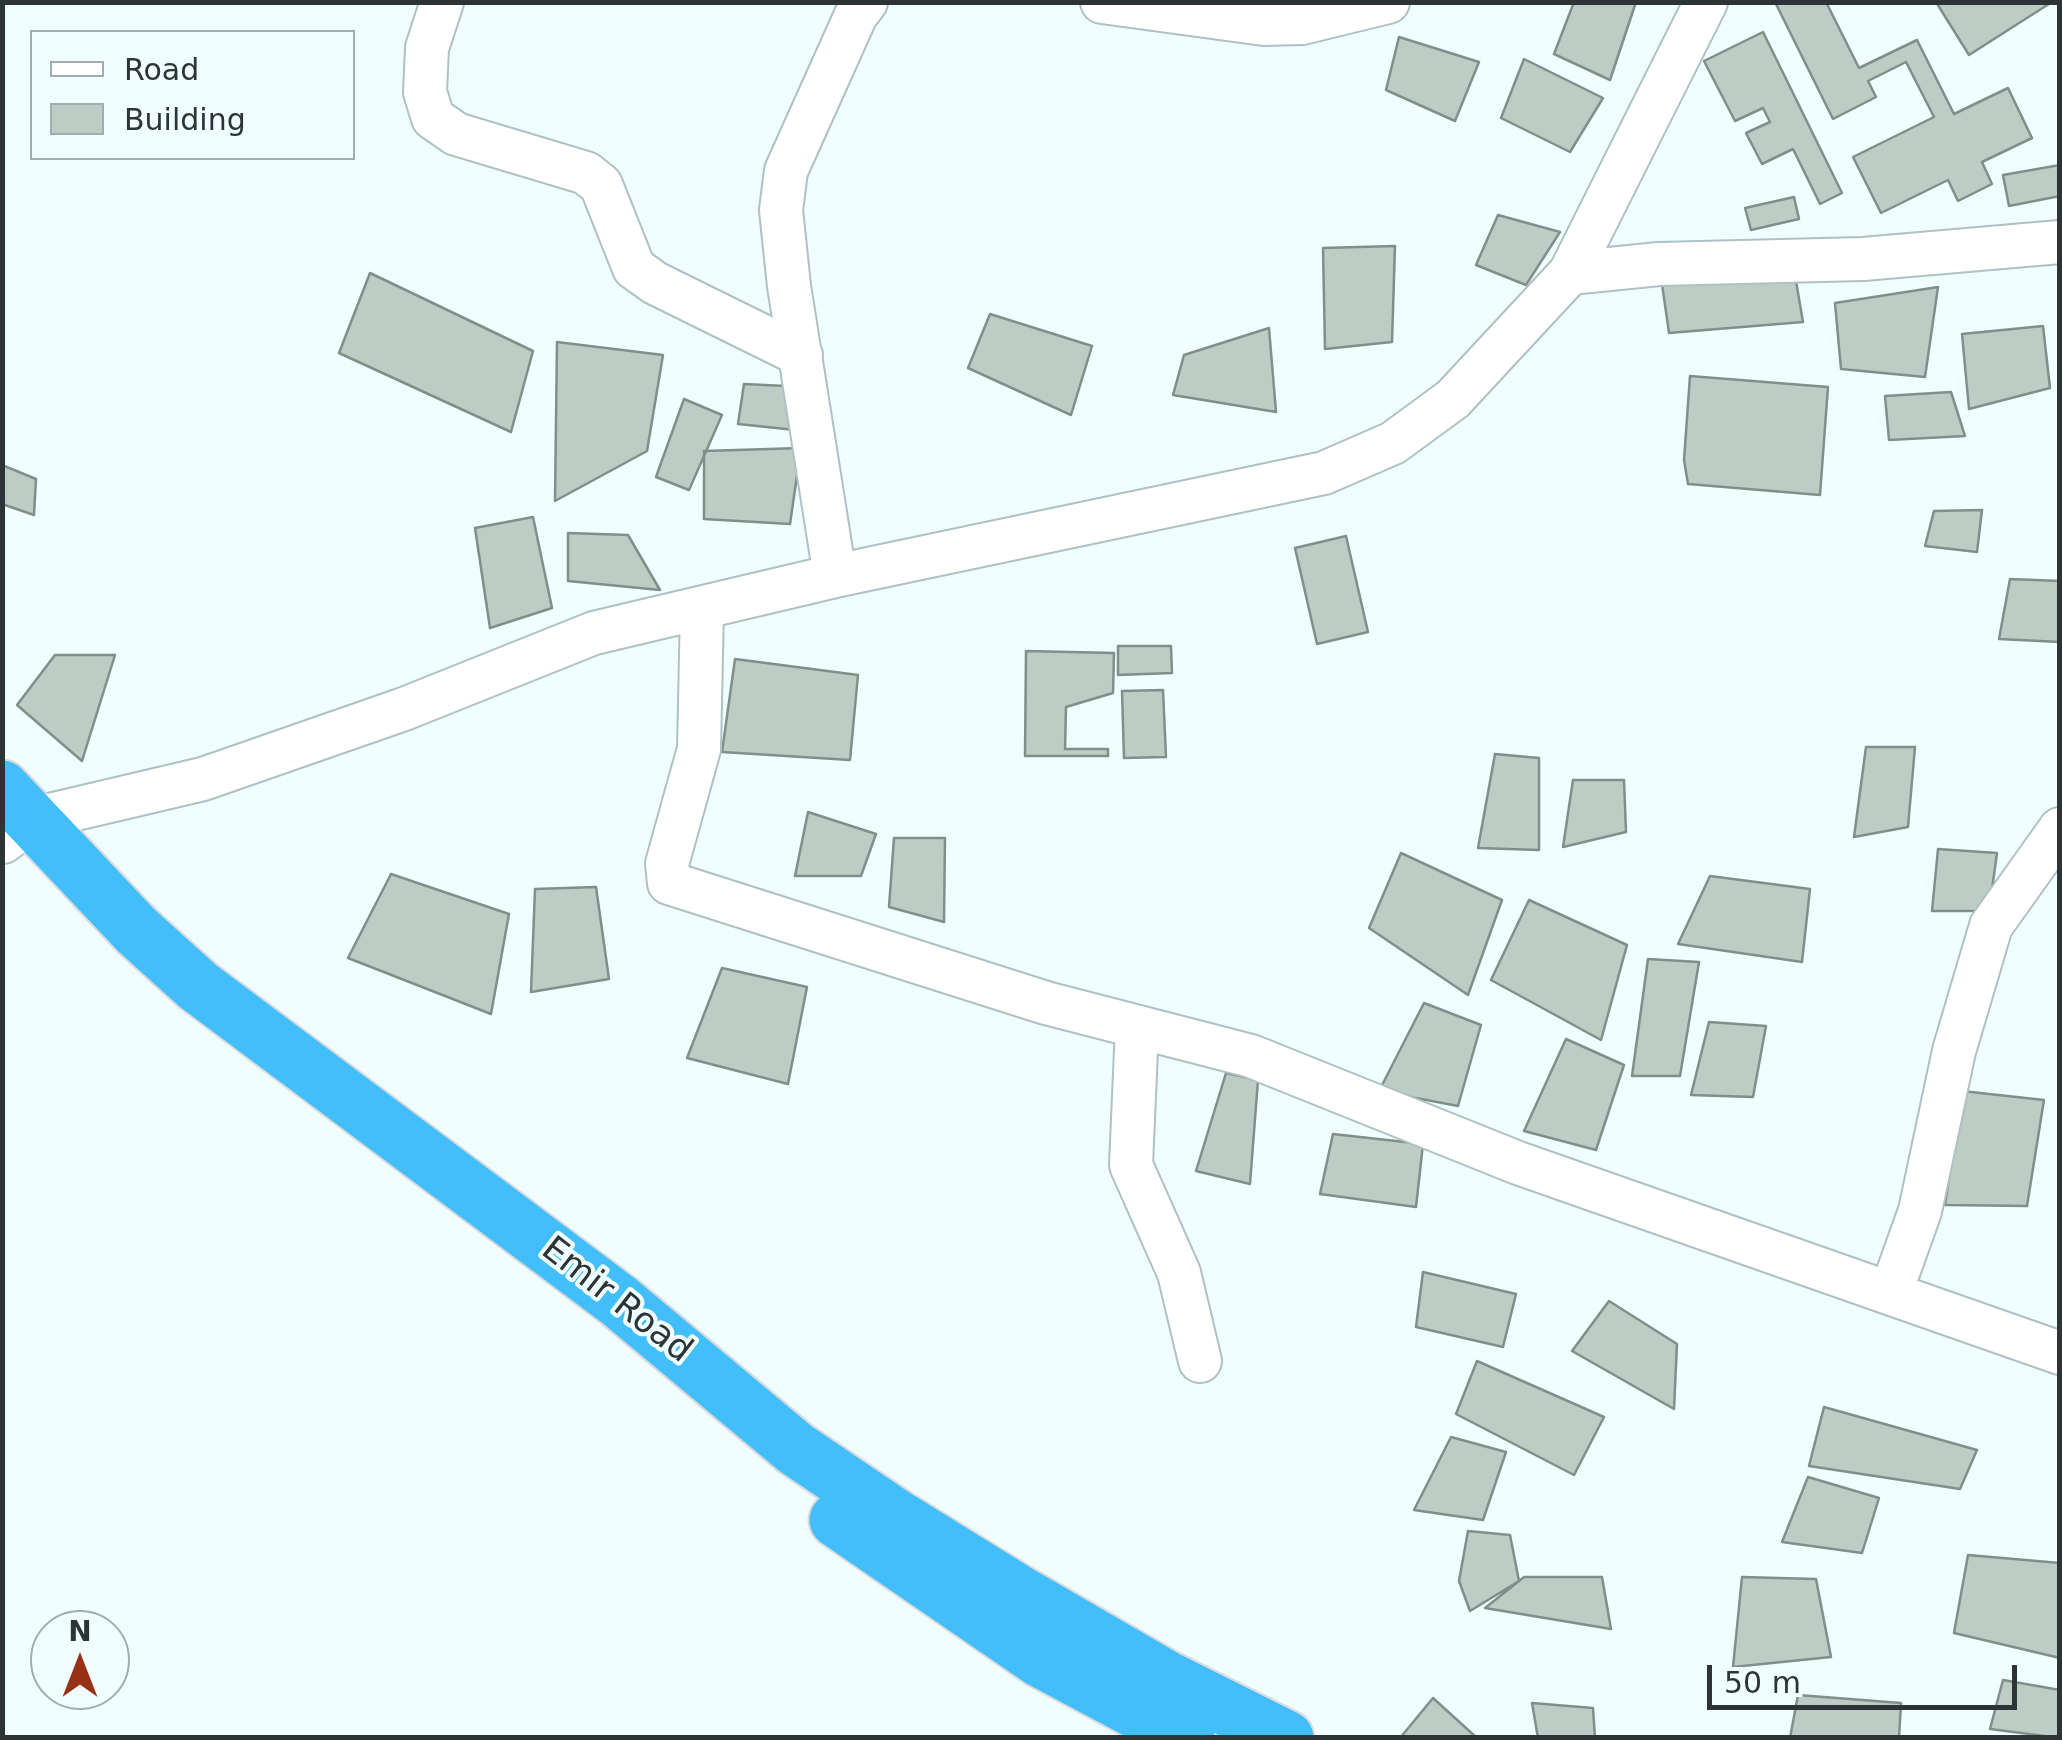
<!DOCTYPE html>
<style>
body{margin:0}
#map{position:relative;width:2062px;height:1740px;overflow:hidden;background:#f0feff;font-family:"DejaVu Sans",sans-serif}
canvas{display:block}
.frame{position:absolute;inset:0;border:5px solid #2d3435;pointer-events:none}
.legend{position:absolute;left:30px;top:30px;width:325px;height:130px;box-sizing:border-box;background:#f0feff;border:2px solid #a2adae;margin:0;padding:12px 18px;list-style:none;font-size:30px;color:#2d3435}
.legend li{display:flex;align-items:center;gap:20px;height:50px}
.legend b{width:50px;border:2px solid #a2adae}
.north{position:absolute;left:30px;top:1610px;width:100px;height:100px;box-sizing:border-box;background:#f0feff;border:2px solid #a2adae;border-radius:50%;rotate:0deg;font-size:28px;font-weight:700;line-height:40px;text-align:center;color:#2d3435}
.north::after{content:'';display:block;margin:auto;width:35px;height:45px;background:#983015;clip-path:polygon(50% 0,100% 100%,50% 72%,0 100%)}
.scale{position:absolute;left:1707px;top:1665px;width:310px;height:45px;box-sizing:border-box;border:5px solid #2d3435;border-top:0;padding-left:12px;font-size:30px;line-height:35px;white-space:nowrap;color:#2d3435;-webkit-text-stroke:8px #f0feff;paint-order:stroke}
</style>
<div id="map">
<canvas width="2062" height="1740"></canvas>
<div class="frame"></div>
<ul class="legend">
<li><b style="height:12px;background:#fff"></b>Road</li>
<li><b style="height:28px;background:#bdcdc6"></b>Building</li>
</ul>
<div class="north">N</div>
<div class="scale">50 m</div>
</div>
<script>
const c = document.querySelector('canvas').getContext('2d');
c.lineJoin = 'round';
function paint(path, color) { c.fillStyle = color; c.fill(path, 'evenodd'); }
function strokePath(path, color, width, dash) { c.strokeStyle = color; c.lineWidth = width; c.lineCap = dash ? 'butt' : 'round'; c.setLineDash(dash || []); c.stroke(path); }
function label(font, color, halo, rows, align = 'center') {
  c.font = font + ' "DejaVu Sans",sans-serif'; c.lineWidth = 8; c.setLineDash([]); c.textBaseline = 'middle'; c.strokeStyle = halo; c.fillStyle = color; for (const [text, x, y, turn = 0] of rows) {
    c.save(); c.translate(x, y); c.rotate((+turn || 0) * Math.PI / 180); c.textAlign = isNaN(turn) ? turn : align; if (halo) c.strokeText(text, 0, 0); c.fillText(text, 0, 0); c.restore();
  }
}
const building = new Path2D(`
 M1574,2h62l-26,78 -56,-26z
 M1775,2h51l33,66 58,-28 37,74 54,-26 24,50 -50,24 10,22 -34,17 -10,-21 -67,33 -28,-56 81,-40 -28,-55 -38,19 8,16 -43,22z
 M1936,2h116l-83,53z
 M1763,32l79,161 -22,11 -27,-55 -31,15 -16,-31 24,-11 -7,-14 -28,13 -31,-60z
 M1399,37l80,25 -24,59 -69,-31z
 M1524,59l79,39 -33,54 -69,-34z
 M2060,165v31l-51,10 -6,-31z
 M1794,197l5,22 -48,11 -6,-22z
 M1498,215l62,17 -34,53 -50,-20z
 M1395,246l-3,96 -67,7 -2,-101z
 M370,273l163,78 -22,81 -172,-79z
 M1796,281l7,41 -134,11 -7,-49z
 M1938,287l-13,90 -84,-8 -6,-66z
 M990,314l102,32 -21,69 -103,-47z
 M2043,326l7,62 -81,21 -7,-75z
 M1269,328l7,84 -103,-17 11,-40z
 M557,342l106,13 -16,96 -92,50z
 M1690,376l138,11 -8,108 -132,-11 -4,-24z
 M744,384l42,2 9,44 -57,-6z
 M1951,392l14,44 -76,4 -4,-44z
 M684,399l38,16 -33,75 -33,-13z
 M801,448l-11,76 -86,-5v-68z
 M2,465l34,14 -2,36 -32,-11z
 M1982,510l-5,42 -52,-6 9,-35z
 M533,517l19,91 -62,20 -15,-100z
 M568,533l60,2 32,55 -92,-9z
 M1346,536l22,96 -51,12 -22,-96z
 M2010,579l50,2v61l-61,-3z
 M1118,646h53l1,27 -54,2z
 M1026,651l88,2 -1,40 -47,14 -1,42h43v7h-83z
 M55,655h60l-33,106 -65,-56z
 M735,659l123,16 -8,85 -128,-8z
 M1163,690l3,67 -42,1 -2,-67z
 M1866,747h49l-7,80 -54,10z
 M1495,754l44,4v92l-61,-2z
 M1573,780h51l2,52 -63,15z
 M808,812l68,22 -15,42h-66z
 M894,838h51l-1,84 -55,-15z
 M1938,849l59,4 -8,58h-57z
 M1401,853l101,47 -34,95 -99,-67z
 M391,874l118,40 -18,100 -143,-56z
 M1710,876l100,13 -8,73 -124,-18z
 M596,887l13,92 -78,13 4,-103z
 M1529,900l98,45 -26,95 -110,-60z
 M1648,959l51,3 -19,114h-48z
 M722,968l85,19 -19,97 -101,-26z
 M1424,1003l57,22 -23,81 -79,-15z
 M1709,1022l57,4 -13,71 -62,-2z
 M1566,1039l58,26 -28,85 -72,-19z
 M1226,1073l32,7 -8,104 -54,-13z
 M1962,1091l82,9 -17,106 -82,-1z
 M1333,1134l90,10 -7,63 -96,-13z
 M1423,1272l93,22 -13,53 -87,-20z
 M1609,1301l68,43 -3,65 -102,-58z
 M1477,1361l127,56 -30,58 -118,-61z
 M1824,1407l153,43 -17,39 -151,-23z
 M1451,1437l55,15 -23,68 -69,-10z
 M1808,1477l71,21 -17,55 -80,-11z
 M1468,1531l42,4 9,46 -49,30 -11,-30z
 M1968,1555l92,8v95l-106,-25z
 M1524,1577h78l9,52 -126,-21z
 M1742,1577l74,2 15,78 -98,10z
 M2003,1680l57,10v48l-70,-9z
 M1798,1695l103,8 -2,35h-109z
 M1433,1698l44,40h-77z
 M1532,1703l61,5 2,30h-57z`);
paint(building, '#bdcdc6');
strokePath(building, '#808f89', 2.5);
const street = new Path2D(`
 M442,2l-15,46 -2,44 8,26 23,16 130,39 15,12 33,83 21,15 146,72
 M1102,2l162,22 38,-1 86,-21
 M1570,273l89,-9 204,-5 197,-17
 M835,576l-46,-290 -8,-76 5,-39 70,-156 10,-13
 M702,609l-3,140 -32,115 2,19 377,120 205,53 267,107 542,190
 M3,842l30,-23 170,-40 201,-70 190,-76 241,-57 489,-103 69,-30 60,-44 117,-126 136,-271
 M1137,1027l-6,138 48,108 21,88
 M1891,1292l29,-81 34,-160 37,-125 69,-97`);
const highway = new Path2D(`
 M2,788l134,142 62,56 421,315 177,148 102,69 118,73 150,87 120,60
 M837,1520l204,140 146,78`);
strokePath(street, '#afc1c2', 46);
strokePath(highway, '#d9dadb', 59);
strokePath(street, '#fff', 42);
strokePath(highway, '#42bffb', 55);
label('35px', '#2d3435', '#f0feff', [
 ["Emir Road",616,1301,38]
]);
</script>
